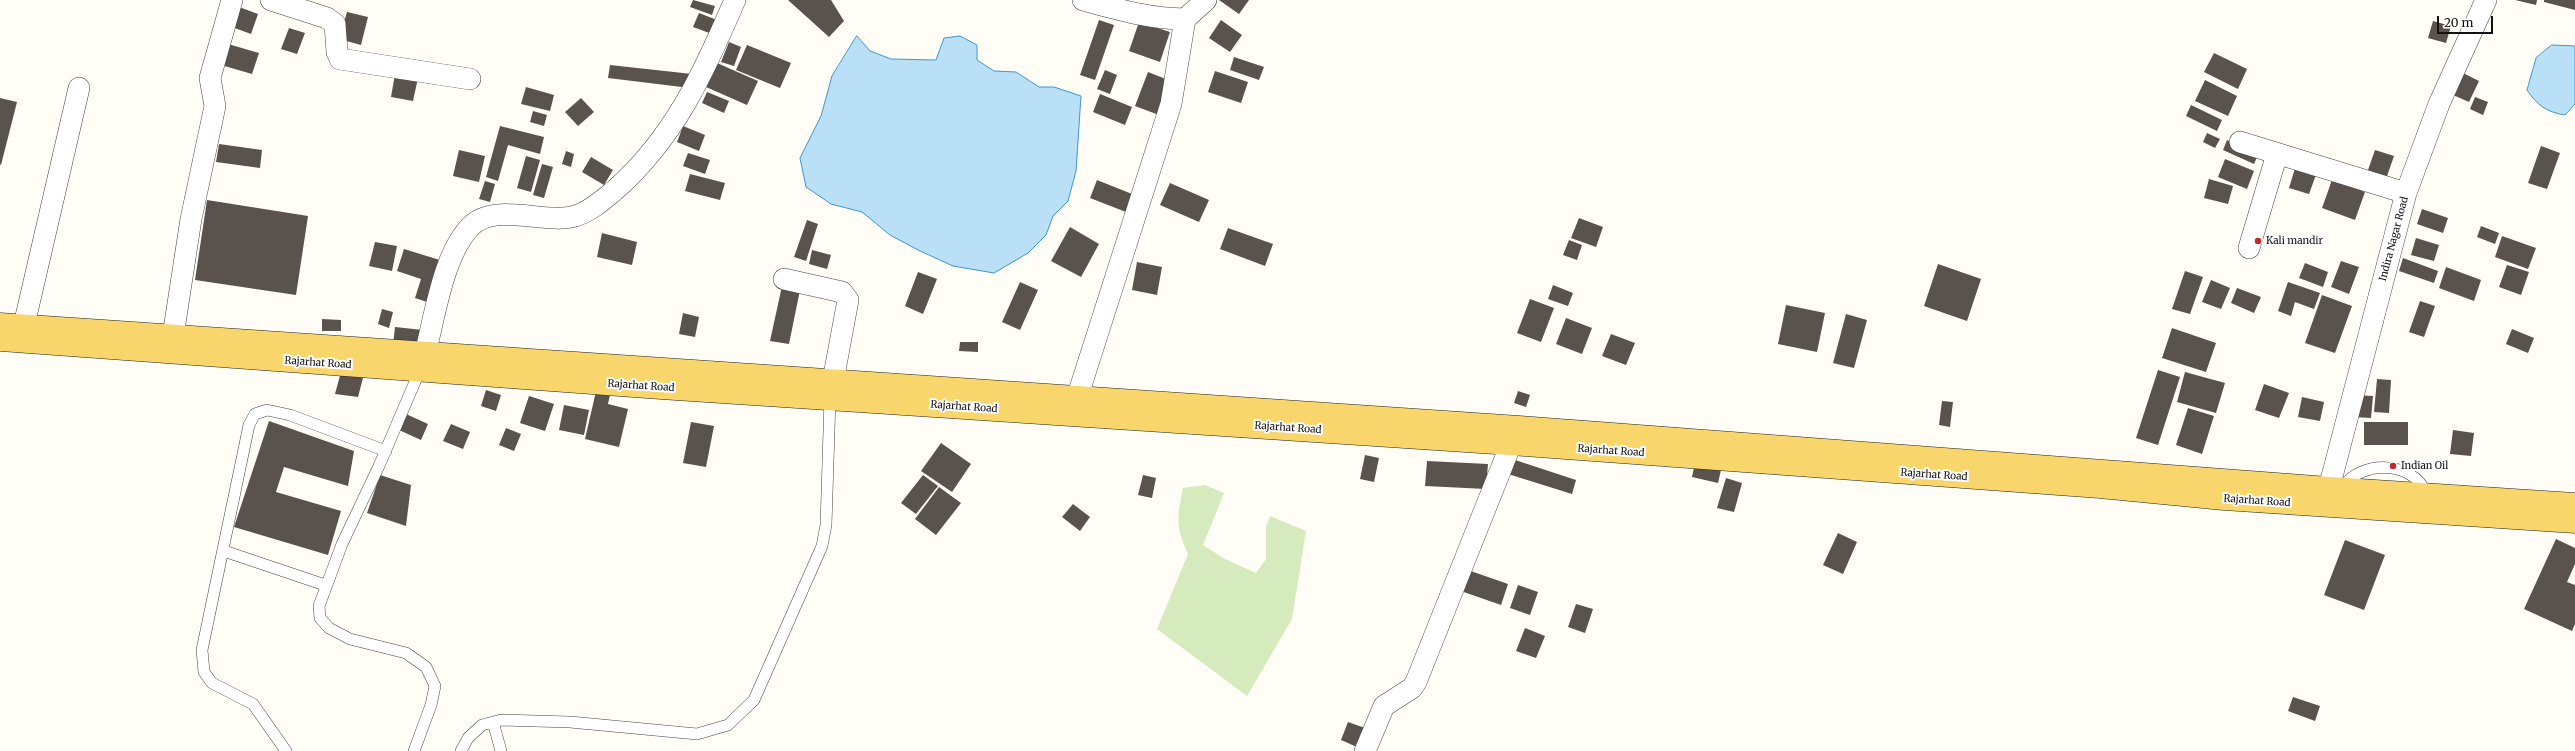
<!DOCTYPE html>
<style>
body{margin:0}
#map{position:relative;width:2575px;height:751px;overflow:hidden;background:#fffdf5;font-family:Merriweather,serif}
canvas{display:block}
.scale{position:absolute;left:2437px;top:16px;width:56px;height:18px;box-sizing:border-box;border:2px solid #111;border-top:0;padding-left:5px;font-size:12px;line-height:14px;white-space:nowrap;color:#111;-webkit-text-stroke:3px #fff;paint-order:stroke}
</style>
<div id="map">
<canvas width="2575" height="751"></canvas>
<div class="scale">20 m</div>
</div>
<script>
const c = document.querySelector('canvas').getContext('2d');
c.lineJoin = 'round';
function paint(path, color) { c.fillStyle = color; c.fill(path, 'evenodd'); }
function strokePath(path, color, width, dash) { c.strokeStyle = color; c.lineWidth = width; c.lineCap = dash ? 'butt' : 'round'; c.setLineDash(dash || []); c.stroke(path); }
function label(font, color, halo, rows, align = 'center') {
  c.font = font + ' Merriweather,serif'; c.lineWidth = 4; c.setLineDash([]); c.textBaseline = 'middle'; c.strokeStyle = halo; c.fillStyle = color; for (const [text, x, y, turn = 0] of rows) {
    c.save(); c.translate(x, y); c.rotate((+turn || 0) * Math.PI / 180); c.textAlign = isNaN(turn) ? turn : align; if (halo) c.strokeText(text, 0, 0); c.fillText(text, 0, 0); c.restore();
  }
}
paint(new Path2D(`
 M1205,485l19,8 -21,52 22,14 31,14 10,-14v-32l4,-11 36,15 -14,88 -45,77 -90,-67 31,-75c-13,-29 -11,-35 -5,-66z`), '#d5ebbd');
const water = new Path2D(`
 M857,36l13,15 21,8 45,1 8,-22 16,-2 17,9v15l17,11 22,1 23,15h15l27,9 -5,75 -8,30 -15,15 -7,19 -18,18 -34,20 -41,-7 -35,-16 -28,-15 -28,-23 -31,-8 -25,-17 -6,-29 21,-42 11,-40z
 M2552,45l23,1v58l-10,11c-19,-3 -28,-10 -38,-25l9,-32z`);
paint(water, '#b9e0f7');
strokePath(water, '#3f96cf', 1);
paint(new Path2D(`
 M693,0l22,6 -3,9 -22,-8z
 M788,0h43l13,21 -15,16z
 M1219,0h30l-10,14z
 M2515,0h22l-1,5z
 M2544,0h31v10l-31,-8z
 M239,7l19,7 -7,20 -19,-7z
 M347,12l21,5 -7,28 -22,-6z
 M699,13l18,7 -5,14 -19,-7z
 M1099,20l15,5 -19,55 -15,-5z
 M1221,20l21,15 -12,17 -21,-14z
 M2433,21l18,5 -5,17 -18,-5z
 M1139,22l31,10 -10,30 -31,-11z
 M289,28l16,5 -8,21 -16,-5z
 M729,42l12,5 -7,19 -13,-4z
 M228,44l31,9 -7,21 -31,-9z
 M747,45l44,18 -11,25 -44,-18z
 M2214,53l33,16 -9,20 -34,-17z
 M1234,57l30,10 -5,13 -29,-10z
 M717,63l41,18 -11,24 -41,-18z
 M610,65l82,9 -2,14 -82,-10z
 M1105,70l12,5 -7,19 -13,-5z
 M1215,71l33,11 -7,21 -33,-11z
 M1148,72l23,9 -12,34 -24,-9z
 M2463,73l16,8 -10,21 -16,-7z
 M395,74l23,4 -5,23 -22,-4z
 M2205,80l32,16 -9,20 -33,-15z
 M526,87l28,8 -4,16 -29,-7z
 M707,92l22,9 -5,12 -22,-10z
 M1100,94l32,13 -7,18 -32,-13z
 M2475,97l13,5 -5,13 -13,-6z
 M0,98l17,4 -16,63 -1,-1z
 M581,98l13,14 -16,14 -13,-14z
 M2191,105l31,15 -5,11 -31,-15z
 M533,111l14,4 -3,11 -14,-4z
 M500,126l44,11 -4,17 -32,-9 -10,36 -12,-4z
 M683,126l22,9 -6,16 -22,-9z
 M2207,133l13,6 -5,9 -12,-6z
 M2227,140l31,15 -4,9 -31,-14z
 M219,144l43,6 -2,18 -44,-6z
 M2541,146l19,7 -13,36 -19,-6z
 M459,150l26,6 -6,26 -26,-6z
 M2375,150l19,6 -8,23 -19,-6z
 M566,151l8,3 -3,13 -9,-3z
 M688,153l22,7 -5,14 -22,-8z
 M526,156l14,4 -9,32 -14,-4z
 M591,157l22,13 -9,15 -22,-13z
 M2225,159l29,12 -7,18 -29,-12z
 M542,164l11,3 -9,31 -11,-3z
 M2296,165l21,7 -8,22 -20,-6z
 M690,174l35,9 -5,17 -35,-9z
 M2209,179l24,7 -5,18 -24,-6z
 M1097,180l35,14 -6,18 -36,-14z
 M2332,180l33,12 -10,28 -33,-12z
 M485,181l10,3 -5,18 -11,-3z
 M1170,183l39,17 -10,22 -39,-17z
 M207,200l101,16 -12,79 -101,-15z
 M2422,209l26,9 -5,15 -26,-9z
 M1579,218l24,9 -7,20 -25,-9z
 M807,220l11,4 -12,37 -12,-4z
 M2481,226l18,7 -4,11 -18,-7z
 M1070,227l29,17 -18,33 -30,-16z
 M1228,228l45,16 -8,22 -45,-17z
 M602,233l35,9 -5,23 -35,-8z
 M2502,236l34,12 -8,21 -33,-12z
 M2416,238l23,7 -5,16 -23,-6z
 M1569,240l13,5 -5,15 -14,-5z
 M375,242l22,4 -5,25 -23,-5z
 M404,249l39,12 -13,42 -15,-5 6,-19 -24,-8z
 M812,250l19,5 -4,14 -18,-5z
 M2403,258l35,13 -4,12 -35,-12z
 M2341,261l18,6 -10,27 -18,-7z
 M1137,262l25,5 -5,28 -25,-5z
 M2305,263l23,9 -5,15 -24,-9z
 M1938,264l43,15 -14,42 -43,-15z
 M2507,265l22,7 -8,23 -22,-8z
 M2446,267l35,13 -7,21 -35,-13z
 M2185,271l18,6 -13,37 -18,-5z
 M918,272l19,7 -14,35 -18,-8z
 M2211,280l19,8 -9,21 -19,-7z
 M1020,282l18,8 -18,40 -18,-8z
 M2288,282l32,11 -6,16 -19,-7 -4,14 -13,-5z
 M1553,285l20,8 -5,13 -20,-7z
 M782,286l18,4 -11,54 -19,-3z
 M2237,288l24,9 -7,16 -23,-10z
 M2322,295l30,11 -17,47 -30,-10z
 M1530,299l24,9 -13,34 -24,-9z
 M2420,301l15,5 -11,31 -15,-5z
 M1786,305l39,8 -8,39 -39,-8z
 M382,309l11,3 -4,16 -11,-4z
 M683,313l16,4 -4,20 -16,-3z
 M1846,314l21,6 -13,48 -21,-5z
 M1566,318l26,10 -10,26 -26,-10z
 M322,319l19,1v11h-19z
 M395,327l28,3 -2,18 -28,-3z
 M2172,328l44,15 -10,29 -44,-14z
 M2512,329l22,9 -6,15 -22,-9z
 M1611,334l24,9 -9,22 -24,-9z
 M960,342h18v10l-19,-1z
 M342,368l22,6 -6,23 -23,-3z
 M2158,370l22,7 -22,68 -22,-7z
 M2185,372l40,11 -9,30 -39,-11z
 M2377,379l14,1 -2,33 -15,-1z
 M2264,384l25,9 -10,25 -24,-8z
 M597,387l14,3 -3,14 20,5 -9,38 -34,-8z
 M486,390l15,5 -5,16 -15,-5z
 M1518,391l12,4 -4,12 -12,-4z
 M2354,395l19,1 -2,22 -18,-1z
 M529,396l25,8 -9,27 -25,-8z
 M2302,397l22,5 -4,19 -22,-4z
 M1942,401l11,1 -3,25 -11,-2z
 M564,405l25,5 -5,25 -25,-5z
 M2188,408l26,8 -12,38 -26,-9z
 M406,414l22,10 -7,16 -22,-10z
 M269,421l85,30 -6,35 -64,-19 -8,25 65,19 -13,44 -94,-28z
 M691,422l23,4 -8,41 -23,-4z
 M2364,422h44v23h-44z
 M451,424l19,8 -7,17 -20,-8z
 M506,428l15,6 -7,17 -15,-6z
 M2453,430l21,3 -3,23 -21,-2z
 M941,443l30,21 -19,28 -31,-21z
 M1365,455l14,3 -5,24 -14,-3z
 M1512,459l64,21 -4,14 -64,-20z
 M1427,461l61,3 -2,25 -61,-3z
 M1695,463l26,7 -3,13 -26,-6z
 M380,475l31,10 -5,41 -39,-13z
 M923,475l15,11 -22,28 -15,-11z
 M1143,475l13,3 -4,20 -14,-3z
 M1726,478l16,5 -8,29 -17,-4z
 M939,487l22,16 -25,32 -21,-16z
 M1073,504l17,13 -10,14 -18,-14z
 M1838,533l19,9 -14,32 -20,-9z
 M2556,539l19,9v16l-8,18 8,3v39l-3,7 -48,-22z
 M2345,540l40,15 -21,55 -40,-15z
 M1465,569l43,15 -7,21 -43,-15z
 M1518,585l20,7 -8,23 -20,-7z
 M1576,604l17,5 -8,24 -17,-6z
 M1525,628l20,8 -9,22 -20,-7z
 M2293,697l27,9 -5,15 -27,-10z
 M1348,722l17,6 -8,19 -16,-7z`), '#5a524d');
const service = new Path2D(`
 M2342,488c18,-28 71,-28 84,5
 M224,551l101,34
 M493,722l8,29
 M286,751l-33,-47 -41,-21 -8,-11 -2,-22 47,-225 6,-11 12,-4 23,5 96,36
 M414,751l17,-46 4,-19 -9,-19 -20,-14 -56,-14 -21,-11 -9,-10 -1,-12 23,-62 37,-78 41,-96
 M461,751l7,-13 14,-13 19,-5 69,2 127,12 31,-9 26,-25 68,-154 4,-21 4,-126`);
const minor = new Path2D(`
 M271,0l56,18 8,6 2,28 3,7 130,20
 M1083,0c34,9 66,19 102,19l21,-19
 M2240,142l166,51
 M2249,248l28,-94
 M784,279l58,13 6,8 -18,97
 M24,325l55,-237
 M173,336l18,-117 24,-113 -5,-28 22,-78
 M421,368c13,-41 19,-109 49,-141 24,-26 75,-2 105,-11 15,-4 29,-17 40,-26 60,-53 89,-118 120,-190
 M1070,413l7,-15 94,-294 14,-85
 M2329,488l77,-295 33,-89 47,-104
 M1365,751l19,-45 28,-18 4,-6 95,-238`);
const primary = new Path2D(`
 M0,324l1519,103 810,61 246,16
 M0,340l661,48 850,56 589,43 124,12 351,23`);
strokePath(service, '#444', 12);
strokePath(minor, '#444', 22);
strokePath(primary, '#222', 23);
strokePath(service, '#fff', 11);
strokePath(minor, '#fff', 21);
strokePath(primary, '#f9d66b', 22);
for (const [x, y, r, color] of [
 [2258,241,4,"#c4262e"],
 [2393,466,4,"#c4262e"]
]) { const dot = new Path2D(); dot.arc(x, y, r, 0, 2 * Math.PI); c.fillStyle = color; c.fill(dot); strokePath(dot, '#fff', 1.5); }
label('10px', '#111', '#fff', [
 ["Indira Nagar Road",2394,239,-75],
 ["Rajarhat Road",318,363,4],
 ["Rajarhat Road",641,386,4],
 ["Rajarhat Road",964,407,4],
 ["Rajarhat Road",1288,428,4],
 ["Rajarhat Road",1611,451,4],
 ["Rajarhat Road",1934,475,4],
 ["Rajarhat Road",2257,501,4]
]);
label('10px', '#111', '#fff', [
 ["Kali mandir",2266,241],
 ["Indian Oil",2401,466]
], 'left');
</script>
